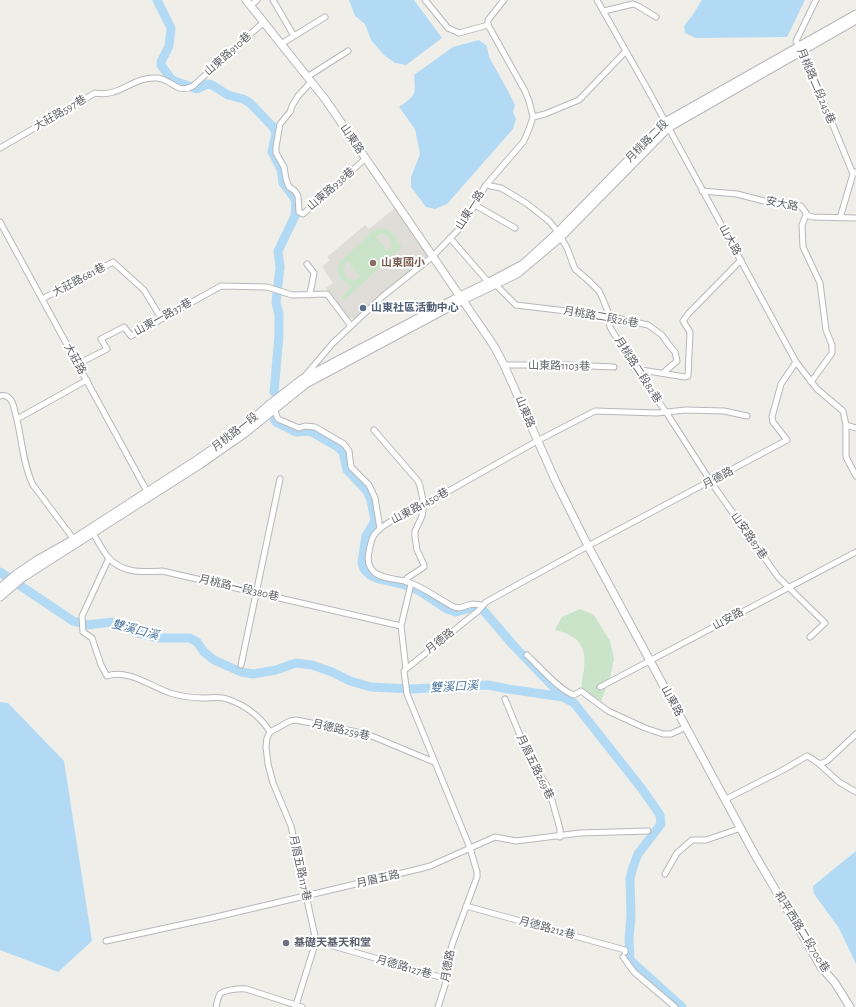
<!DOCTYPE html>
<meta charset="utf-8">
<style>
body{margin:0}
canvas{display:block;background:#f0eee9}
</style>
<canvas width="856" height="1007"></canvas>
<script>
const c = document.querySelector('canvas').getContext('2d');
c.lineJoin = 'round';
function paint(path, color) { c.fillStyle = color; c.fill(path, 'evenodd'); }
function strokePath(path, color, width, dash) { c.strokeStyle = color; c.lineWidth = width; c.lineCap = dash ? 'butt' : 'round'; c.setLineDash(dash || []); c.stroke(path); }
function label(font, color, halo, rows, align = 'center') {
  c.font = font + ' "Alegreya Sans","Noto Sans TC",sans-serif'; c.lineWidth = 4; c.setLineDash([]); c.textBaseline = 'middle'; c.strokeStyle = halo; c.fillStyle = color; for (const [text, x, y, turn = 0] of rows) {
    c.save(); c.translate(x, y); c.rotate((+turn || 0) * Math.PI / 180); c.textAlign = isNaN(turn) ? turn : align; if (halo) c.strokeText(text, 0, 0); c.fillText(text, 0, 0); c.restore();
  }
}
paint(new Path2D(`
 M395,208l34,48 -48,39 -25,23h-9l-11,-18 -10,-12 7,-5 -11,-16 8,-7 -3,-3 38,-32 4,4z`), '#dfddd7');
paint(new Path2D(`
 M382,228c9,2 14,7 15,16l2,-1 3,4 -58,53 -3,-2 11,-12c-11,-4 -18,-13 -11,-25l33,-31zM382,234c9,2 13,10 6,17l-13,-14zM347,261l14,16c-5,4 -10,4 -15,-1 -3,-5 -3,-10 1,-15z
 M580,609l14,6 16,26 4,18 -4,19 -9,23 -19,-12c-1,-7 1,-13 2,-19 3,-24 -6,-35 -29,-40l7,-13z`), '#c9e4c9');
paint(new Path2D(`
 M349,0h65l28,38 -36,27 -11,-2 -11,-8 -13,-15 -6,-16 -10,-8z
 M702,0h103l-18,37 -91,1 -11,-5 -1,-7 8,-10z
 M479,40l8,6 2,11 18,32 8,16 -2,7 3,7 -3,10 -66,75 -12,5 -9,-2 -15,-20v-10l9,-23 -5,-25 -16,-22c17,-12 17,-12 15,-32l39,-28z
 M0,702l8,1 56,58 28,180 -34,31 -58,-22z
 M856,851v113l-17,-36 -25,-34 -1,-8z`), '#b3daf5');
strokePath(new Path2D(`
 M157,0l14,28 -2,18 -8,16v3l11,15 25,9 10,-5 5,1 16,10 15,4 7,4 23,24 3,6 -4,19 9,17 2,14 10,13 3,5 -1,15 -17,35 2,16 -4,36 3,11v22l-5,56
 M272,415l4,7 20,10 12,-1 6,2 24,14 5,5 4,18 20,21 4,9 4,21 -9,15 -4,27 2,6 6,6 6,3 26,6 16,6 29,19 9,3 17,-5h4l6,3 31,36 49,51
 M0,572l73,49 14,4 25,-3 25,11 20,5h33l7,4 7,10 10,8 27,12 12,2 23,-4 20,-7 16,2 20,7 18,9 21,6 41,2 76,-4 20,4 55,8 11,6 68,86 18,26 1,9 -23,30 -5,13 -3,12 1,37 -2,23 1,21 52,47`), '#b3daf5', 9);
const street = new Path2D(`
 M273,0l21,36
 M425,0l23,28 11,5 29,-8
 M597,0l51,90 148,272 21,27 26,22 3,14v32l10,19
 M816,0l-20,41 6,9 51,124
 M250,6l7,-6
 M604,11l29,-7 5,2 18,11
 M281,44l44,-27
 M307,77l41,-26
 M311,82l-13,14 -6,10 -2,6 -10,12 -4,23v6l8,14 2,12 3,8 6,4 3,5 1,16 4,2 62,-55
 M533,117l12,-3 34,-14 47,-49
 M0,148l95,-55c25,5 38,-17 62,-15 15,1 20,17 36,8l47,-43 24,-21
 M486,185l15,3 25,15 23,18 9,11 9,16 8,21 14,12 10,10 3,6 6,15 2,15 25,42 31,43 45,70 67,95 47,46 -15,14
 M702,191l35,3 27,7 37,5 5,7v2l7,2 43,1
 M475,205l40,23
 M806,215l-4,10 1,22 17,36 6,47 6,15v8l-21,29
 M840,218l13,-44 3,-2
 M0,222l149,273
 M450,238l40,46
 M307,264l7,9 -3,16 -2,6
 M496,285l20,20 92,11 40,9 14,10 7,10 6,7 2,9 -14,12
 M42,299l71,-37 31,28 17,28
 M78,364l29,-15 -6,-10 23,-12 7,9 90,-50 46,1 25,8 35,-1 24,32
 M504,365h63l47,2
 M635,369l50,8 3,-1 2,-44 -7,-11 6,-8 52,-53
 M304,377l29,-34 50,-47 49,-39 30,-31 13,-21 4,-9 7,-11 38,-44 5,-12 4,-12 -4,-16 -4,-10 -37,-66v-5l16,-20
 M0,396c3,-1 6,-1 9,2 4,3 5,9 6,14 7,24 7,50 18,73l42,56
 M274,409l4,10 21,9 6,-2 10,1 29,17 5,7 2,16 18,18 6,13 5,31
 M17,419l70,-39
 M846,425l10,3
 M374,430l44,51 2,5 4,19 -2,11 -7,15v6l2,13 7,15v2l-17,11 -1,4
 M93,533c5,8 9,17 15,24 14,17 35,15 54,14l239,55
 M109,558l-27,58 1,16 9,6 9,27 6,11c21,-7 43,10 63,17 10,3 22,5 33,5 8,0 16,-2 24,1 18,6 33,17 43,33
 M411,584l-10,42 5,43 -2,2 3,23 63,154 7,24v5l-24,65 -3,10 -3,27 -9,28
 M482,605l-10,-1 -13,4 -5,-1c-16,-8 -31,-21 -49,-26 -10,-2 -23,-2 -31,-9 -6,-6 -7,-12 -5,-20 1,-6 2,-12 5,-17 8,-12 36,-24 50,-30l113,-64 58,-30 62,2 29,-3 38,1 23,5
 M527,655c11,10 33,36 47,40l7,-4 27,20 37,17 18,6h8l15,-7
 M241,665l39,-186
 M406,669l72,-58 8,-9 102,-56 199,-106 -14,-18 -1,-5 9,-33 15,-22
 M600,687l256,-135
 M505,699l26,63 16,24 3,7 10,36v8
 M270,732l-3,6 -1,9 2,17 5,19 18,43 25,115 -20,64
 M270,732l20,-11 6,-1 71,14 67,28
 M818,763l21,19 17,10
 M726,799l57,-29 24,-14c10,4 9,11 20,5l29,-27
 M665,874l12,-21 15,-13h14l35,-12
 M466,906l159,44v2
 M106,941l106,-23 207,-49 11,-3 65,-29 21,4 64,-8 68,-2
 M316,941l131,38
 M623,957l11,15 41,35
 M216,1007c1,-4 2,-10 4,-13 4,-4 20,-6 26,-5l56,18`);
const secondary = new Path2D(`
 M246,0l79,99 169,247 10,19 52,117 32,64 167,309 66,112 14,16 15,24
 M0,588l15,-13 22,-15 37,-21 124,-80 42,-29 31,-27 31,-24 158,-83 29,-14 34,-18 35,-32 107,-110 191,-108
 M0,597l21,-18 20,-13 160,-102 43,-30 62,-50 157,-84 54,-26 44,-37 107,-109 188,-108`);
strokePath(street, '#b5b8bb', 7);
strokePath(secondary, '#b5b7bb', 9);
strokePath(street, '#fff', 5);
strokePath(secondary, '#fff', 7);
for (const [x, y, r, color] of [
 [373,263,4,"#8d6e63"],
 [363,308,4,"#5c6f8a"],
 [286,943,4,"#6b7280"]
]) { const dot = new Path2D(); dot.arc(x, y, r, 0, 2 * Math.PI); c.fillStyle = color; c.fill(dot); strokePath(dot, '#fff', 1.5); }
label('11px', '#606367', '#fff', [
 ["山東路910巷",228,54,-42],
 ["月桃路二段245巷",816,86,67],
 ["大莊路597巷",60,113,-30],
 ["山東路",352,139,56],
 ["月桃路二段",647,141,-45],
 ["山東路938巷",331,189,-41],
 ["安大路",782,204,11],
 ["山東一路",470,210,-58],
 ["山大路",730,240,61],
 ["大莊路681巷",79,280,-28],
 ["山東一路37巷",163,317,-29],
 ["月桃路二段26巷",601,317,10],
 ["大莊路",75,359,61],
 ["山東路1103巷",559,366,1],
 ["月桃路二段82巷",638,370,57],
 ["山東路",525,412,67],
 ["月桃路一段",235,432,-38],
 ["月德路",718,478,-28],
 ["山東路1450巷",420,506,-28],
 ["山安路87巷",749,536,55],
 ["月桃路一段380巷",239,588,13],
 ["山安路",728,619,-28],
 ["月德路",440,641,-38],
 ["山東路",672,701,61],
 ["月德路259巷",341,730,13],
 ["月眉五路269巷",535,767,64],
 ["月眉五路117巷",300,868,78],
 ["月眉五路",378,879,-13],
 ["月德路212巷",547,928,15],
 ["和平西路二段700巷",802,932,58],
 ["月德路",448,966,-80],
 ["月德路127巷",404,967,16]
]);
label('bold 11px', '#785e54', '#fff', [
 ["山東國小",381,263]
], 'left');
label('bold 11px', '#4e5e75', '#fff', [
 ["山東社區活動中心",371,308]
], 'left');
label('bold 11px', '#5b616d', '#fff', [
 ["基礎天基天和堂",294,943]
], 'left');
label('italic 12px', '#4c779e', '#fff', [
 ["雙溪口溪",135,630,15],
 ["雙溪口溪",454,687,-3]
]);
</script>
